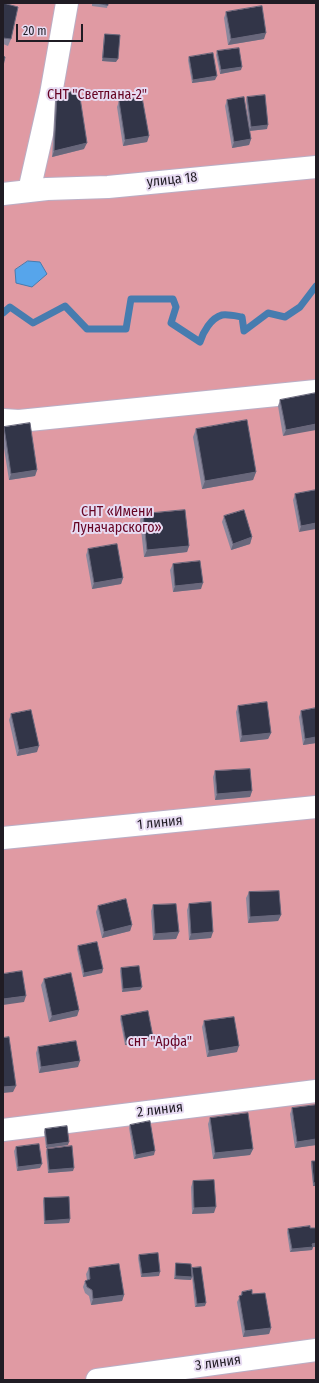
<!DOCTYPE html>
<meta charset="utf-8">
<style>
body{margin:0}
#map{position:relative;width:319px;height:1383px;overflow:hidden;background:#e7dbf2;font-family:"Fira Sans Condensed",sans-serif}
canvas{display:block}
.frame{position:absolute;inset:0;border:4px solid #201c24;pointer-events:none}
.scale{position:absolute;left:16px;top:24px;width:67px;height:18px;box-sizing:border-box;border:2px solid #201c24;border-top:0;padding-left:5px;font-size:12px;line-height:14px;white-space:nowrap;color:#201c24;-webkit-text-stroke:3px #e7dbf2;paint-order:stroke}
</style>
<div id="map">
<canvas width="319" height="1383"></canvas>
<div class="frame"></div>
<div class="scale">20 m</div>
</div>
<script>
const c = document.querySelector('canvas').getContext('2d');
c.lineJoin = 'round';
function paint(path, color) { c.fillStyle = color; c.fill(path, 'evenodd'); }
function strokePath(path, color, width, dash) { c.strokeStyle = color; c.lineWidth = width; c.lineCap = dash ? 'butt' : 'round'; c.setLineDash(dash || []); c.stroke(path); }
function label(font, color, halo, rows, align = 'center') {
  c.font = font + ' "Fira Sans Condensed",sans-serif'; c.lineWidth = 4; c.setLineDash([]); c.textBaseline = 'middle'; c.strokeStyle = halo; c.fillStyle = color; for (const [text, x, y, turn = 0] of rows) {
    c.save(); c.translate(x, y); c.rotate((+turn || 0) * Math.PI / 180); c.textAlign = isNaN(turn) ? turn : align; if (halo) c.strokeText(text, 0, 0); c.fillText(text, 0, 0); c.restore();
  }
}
paint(new Path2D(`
 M3,3h313v1377h-313z`), '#e09aa3');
const water = new Path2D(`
 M28,261l12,1 7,12 -15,13 -16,-4 -1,-13z`);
paint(water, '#56a5eb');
strokePath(water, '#467caf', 1);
strokePath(new Path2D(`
 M3,313l7,-6 23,16 32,-17 22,23h39l5,-30h42l3,8 -5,16 29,19c3,-10 11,-24 22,-27 6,-1 14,1 20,2l2,14 24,-18 17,4 15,-10 16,-21`), '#467caf', 7);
const street = new Path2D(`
 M29,191l22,-97 16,-91
 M3,194l44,-5 61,-2 208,-20
 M3,420l16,1 297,-30
 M3,838l313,-31
 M3,1130l313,-39
 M97,1380l219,-30`);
strokePath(street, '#baaec5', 24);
strokePath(street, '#fff', 22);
paint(new Path2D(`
 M3,3l8,36 -3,7 -5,-2z
 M92,3h16l-1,5 -15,-2z
 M226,12l38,27 -36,6 -4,-27z
 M105,34l11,28 -14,-1 2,-24z
 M217,51l24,19 -21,4 -4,-19z
 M189,57l26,23 -23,3 -4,-23z
 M57,94l27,55 -32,8 3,-56z
 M247,97l20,32 -18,2 2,8 -2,6 -17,3 -7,-42 2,-6 22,28 -3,-28z
 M119,101l30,35 -2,6 -24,4 -6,-39z
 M316,393l-33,43 -5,-30 2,-6z
 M4,427l33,43 -2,6 -26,4 -6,-38v-12z
 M196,429l60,43 -3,8 -51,9 -9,-52z
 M316,490l-17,42 -6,-32 2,-6z
 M143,514l46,32 -2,6 -43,5 -4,-37z
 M224,516l28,21 -2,7 -19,6 -9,-28z
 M88,549l35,29 -2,6 -29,5 -6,-34z
 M173,564l28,25 -28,3 -3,-22z
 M238,706l33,27 -3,6 -28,3 -4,-30z
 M316,708v35l-13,2 -4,-28 2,-6z
 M11,714l26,38 -20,4 -8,-36z
 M215,771l37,20 -2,6 -35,3 -2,-23z
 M249,892l32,23 -3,6 -30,2 -2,-25z
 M189,904l22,34 -22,2 -2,-30z
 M153,905l26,27 -3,7 -23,1 -2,-29z
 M98,906l34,19 -2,6 -28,7 -6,-26z
 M78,946l25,23 -1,4 -19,4 -6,-28z
 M121,968l21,19 -2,3 -18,2 -2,-21z
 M44,979l35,31 -2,6 -28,6 -8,-37z
 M121,1016l32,21 -1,3 -27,5 -5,-26z
 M204,1021l33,31 -30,5 -5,-30z
 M38,1047l40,20 -39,6 -3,-20z
 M316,1105v40l-21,3 -5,-34 2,-6z
 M210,1118l43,31 -3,6 -37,4 -5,-35z
 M130,1125l24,30 -20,4 -5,-31z
 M45,1129l23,16 -22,3 -2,-16z
 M16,1147l24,21 -23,3 -3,-20z
 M47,1149l26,22 -25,2 -2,-21z
 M312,1161l4,25h-3l-2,-21z
 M193,1181l21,32 -22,1 -1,-27z
 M44,1198l26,21 -1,4 -25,1 -1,-23z
 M288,1229l25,18 -1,3 -22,2 -3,-20z
 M139,1255l20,21 -18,1 -3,-19z
 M176,1263l16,6v-1l13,38 -10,1 -3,-30 -1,3 -17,-1 1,-13z
 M89,1268l35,27 -2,6 -31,4 -2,-9 -4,-3 -2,-6 2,-6 2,-1 -1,-6z
 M242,1292l10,2 19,34 -2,6 -26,3 -6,-35z`), '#8c889d');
paint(new Path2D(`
 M266,33l-2,6 -36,6 3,-6z
 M103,58l15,1 -2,3 -14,-1z
 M242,67l-1,3 -21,4 1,-4z
 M217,76l-2,4 -23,3 1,-3z
 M268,125l-1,4 -18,2 2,-4z
 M149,136l-2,6 -24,4 2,-6z
 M251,139l-2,6 -17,3 2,-6z
 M87,143l-3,6 -32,8 2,-6z
 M316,424v6l-33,6 3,-6z
 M37,470l-2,6 -26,4 2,-6z
 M256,472l-3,8 -51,9 3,-8z
 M316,523v6l-17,3 2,-6z
 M252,537l-2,7 -19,6 2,-6z
 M189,546l-2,6 -43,5 3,-7z
 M123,578l-2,6 -29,5 2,-6z
 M203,583l-2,6 -28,3 2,-6z
 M271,733l-3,6 -28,3 2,-6z
 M316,737v6l-13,2 2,-6z
 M39,746l-2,6 -20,4 2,-6z
 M252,791l-2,6 -35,3 2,-6z
 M281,915l-3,6 -30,2 2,-6z
 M132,925l-2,6 -28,7 2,-6z
 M179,932l-3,7 -23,1 2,-6z
 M213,932l-2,6 -22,2 2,-6z
 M103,969l-1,4 -19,4 1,-4z
 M142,987l-2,3 -18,2 1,-3z
 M26,996l-2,6 -21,3v-6z
 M79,1010l-2,6 -28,6 3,-6z
 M153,1037l-1,3 -27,5 1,-3z
 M239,1046l-2,6 -30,5 2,-6z
 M80,1061l-2,6 -39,6 2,-6z
 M16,1086l-3,6 -10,1v-6z
 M316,1139v6l-21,3 2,-6z
 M69,1142l-1,3 -22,3 1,-3z
 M253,1149l-3,6 -37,4 2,-6z
 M155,1151l-1,4 -20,4 2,-4z
 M42,1164l-2,4 -23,3 1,-4z
 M74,1168l-1,3 -25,2 1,-3z
 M316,1182v4h-3l1,-3z
 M216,1207l-2,6 -22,1 2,-6z
 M70,1219l-1,4 -25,1 1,-3z
 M316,1243v4h-3l-1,3 -22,2 2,-3z
 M160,1272l-1,4 -18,1 1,-3z
 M176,1276l16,1 -1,3 -17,-1z
 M124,1295l-2,6 -31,4 2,-6z
 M206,1303l-1,3 -10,1 2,-3z
 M271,1328l-2,6 -26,3 2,-6z`), '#68677b');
const building = new Path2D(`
 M3,3l15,4 -7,32 -8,-1z
 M97,3h11v2z
 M262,6l4,27 -35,6 -5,-27z
 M105,34l15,1 -2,24 -15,-1z
 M239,48l3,19 -21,3 -4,-19z
 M213,53l4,23 -24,4 -4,-23z
 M3,56l2,1 -2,9z
 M79,91l8,52 -33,8 3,-57z
 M265,95l3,30 -17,2 -4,-30z
 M142,97l7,39 -24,4 -6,-39z
 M244,97l7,42 -17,3 -7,-42z
 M316,393v31l-30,6 -6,-30z
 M247,420l9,52 -51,9 -9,-52z
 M30,423l7,47 -26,4 -7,-47z
 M316,490v33l-15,3 -6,-32z
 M185,510l4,36 -42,4 -4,-36z
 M244,510l8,27 -19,7 -9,-28z
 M117,544l6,34 -29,5 -6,-34z
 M200,561l3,22 -28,3 -2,-22z
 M267,702l4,31 -29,3 -4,-30z
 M316,708v29l-11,2 -4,-28z
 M31,710l8,36 -20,4 -8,-36z
 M250,769l2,22 -35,3 -2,-23z
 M279,891l2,24 -31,2 -1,-25z
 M126,899l6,26 -28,7 -6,-26z
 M211,902l2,30 -22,2 -2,-30z
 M176,904l3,28 -24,2 -2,-29z
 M97,942l6,27 -19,4 -6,-27z
 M139,966l3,21 -19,2 -2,-21z
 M22,971l4,25 -23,3v-25z
 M71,973l8,37 -27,6 -8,-37z
 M148,1011l5,26 -27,5 -5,-26z
 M234,1017l5,29 -30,5 -5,-30z
 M9,1037l7,49 -13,1v-49z
 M76,1041l4,20 -39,6 -3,-20z
 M316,1105v34l-19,3 -5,-34z
 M248,1113l5,36 -38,4 -5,-35z
 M150,1121l5,30 -19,4 -6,-30z
 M67,1126l2,16 -22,3 -2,-16z
 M39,1144l3,20 -24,3 -2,-20z
 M72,1146l2,22 -25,2 -2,-21z
 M312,1161h4v21l-2,1z
 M214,1180l2,27 -22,1 -1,-27z
 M69,1197l1,22 -25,2 -1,-23z
 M310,1226v2h6v15l-4,1 1,3 -21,2 -4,-20z
 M158,1253l2,19 -18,2 -3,-19z
 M176,1263l15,1 1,13 -16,-1z
 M119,1264l5,31 -31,4 -1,-9 -5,-3 -2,-6 5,-2 -1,-11z
 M201,1267l5,36 -9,1 -5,-36z
 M252,1290v4l13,-1 6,35 -26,3 -6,-35 3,-1v-3z`);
paint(building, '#323548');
strokePath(building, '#68677b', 1);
label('14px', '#660424', '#e7dbf2', [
 ["СНТ \"Светлана-2\"",97,95],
 ["СНТ «Имени",117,512],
 ["Луначарского»",117,528],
 ["снт \"Арфа\"",160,1042]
]);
label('14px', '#201c24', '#e7dbf2', [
 ["улица 18",172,180,-6],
 ["1 линия",160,823,-6],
 ["2 линия",160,1110,-7],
 ["3 линия",218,1363,-8]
]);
</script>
